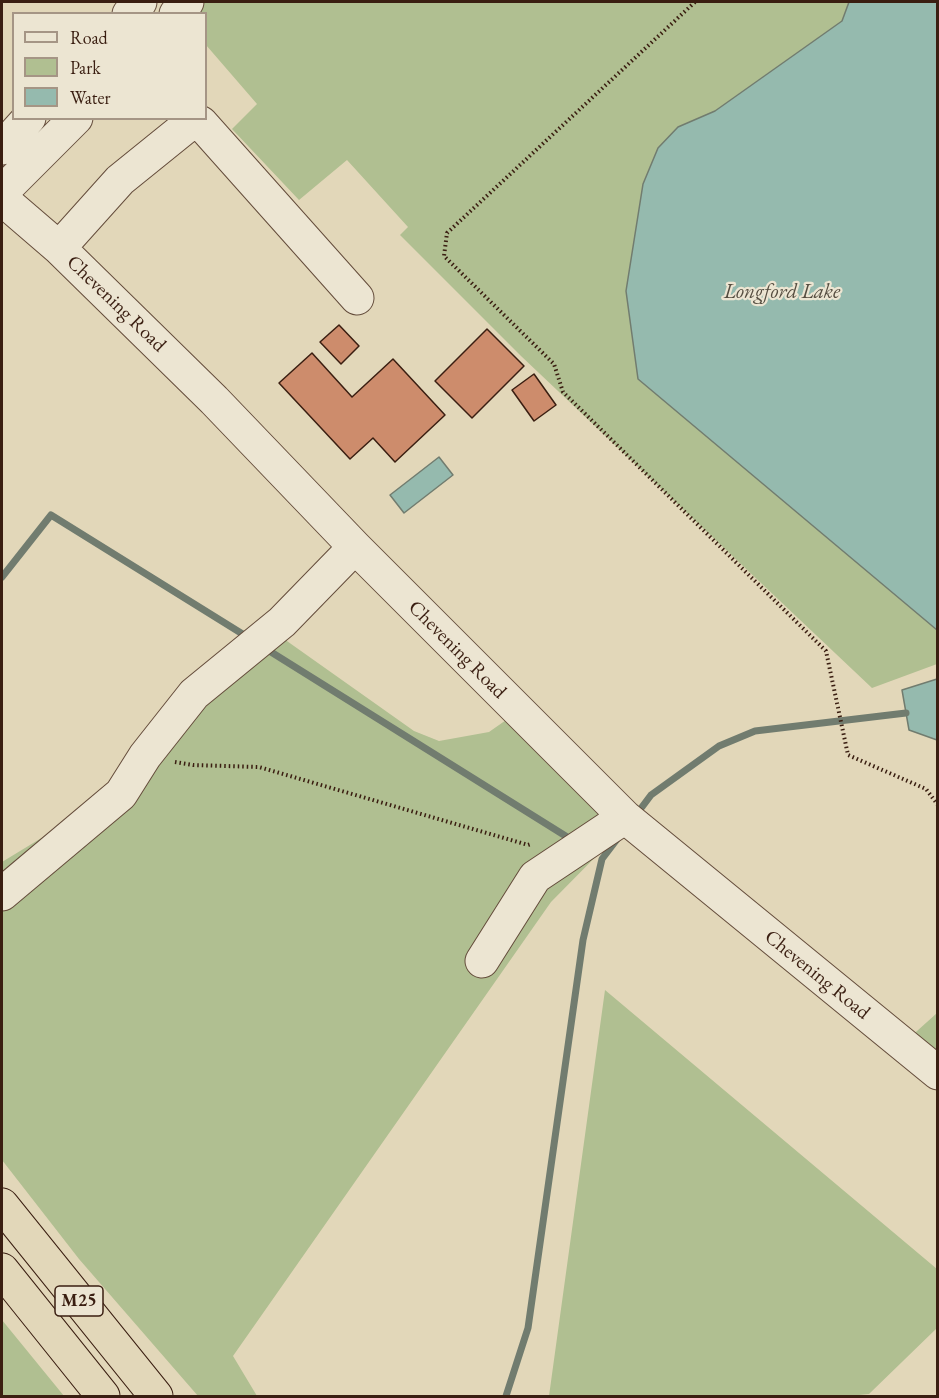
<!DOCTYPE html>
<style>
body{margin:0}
#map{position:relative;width:939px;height:1398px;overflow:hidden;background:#e2d7b9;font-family:"EB Garamond",serif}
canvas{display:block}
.frame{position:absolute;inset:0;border:3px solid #3a1e11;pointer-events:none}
.legend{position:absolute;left:12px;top:12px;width:195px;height:108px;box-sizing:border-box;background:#ece5d2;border:2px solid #a59585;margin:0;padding:8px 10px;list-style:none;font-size:18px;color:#3a1e11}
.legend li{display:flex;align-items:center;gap:12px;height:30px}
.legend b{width:30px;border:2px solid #a59585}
</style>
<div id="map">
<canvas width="939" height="1398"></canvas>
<div class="frame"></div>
<ul class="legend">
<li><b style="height:8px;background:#ece5d2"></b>Road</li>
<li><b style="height:16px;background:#b0bf91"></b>Park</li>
<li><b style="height:16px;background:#95baae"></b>Water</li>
</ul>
</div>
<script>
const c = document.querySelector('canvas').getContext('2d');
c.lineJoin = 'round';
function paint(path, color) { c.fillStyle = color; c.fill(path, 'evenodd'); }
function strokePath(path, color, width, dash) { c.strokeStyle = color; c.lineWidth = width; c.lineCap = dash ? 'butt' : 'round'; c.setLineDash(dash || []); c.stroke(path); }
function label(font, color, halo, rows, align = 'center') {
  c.font = font + ' "EB Garamond",serif'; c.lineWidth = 4.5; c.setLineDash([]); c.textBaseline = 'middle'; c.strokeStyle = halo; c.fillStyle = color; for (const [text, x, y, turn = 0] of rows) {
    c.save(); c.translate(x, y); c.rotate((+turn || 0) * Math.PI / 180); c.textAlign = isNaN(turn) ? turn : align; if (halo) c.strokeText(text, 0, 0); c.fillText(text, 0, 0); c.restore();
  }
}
paint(new Path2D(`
 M173,2h676l-7,19 -127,90 -37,16 -52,164 12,88 299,251v34l-65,24 -351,-332 -121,-121 8,-8 -61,-67 -48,40 -67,-71 25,-25 -51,-59v-31l-28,-1z
 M277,634l137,97 25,10 50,-9 20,-14 113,112 -71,72 -318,454 24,40h-59l-119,-137 -77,-99v-249l31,-27 162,-184z
 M71,820l-69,67v-25z
 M605,990l332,279v59l-68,66 -20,2h-300z
 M937,1013v51l-30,-24z
 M2,1320l62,76h-62z`), '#b0bf91');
const water = new Path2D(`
 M849,2h88v628l-299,-251 -12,-88 17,-107 15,-36 20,-21 37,-16 127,-90z
 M439,457l14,18 -49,38 -14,-18z
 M937,679h1l-1,61 -28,-10 -7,-40z`);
paint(water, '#95baae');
strokePath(water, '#717c6f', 1.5);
strokePath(new Path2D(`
 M2,577l49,-62 198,123
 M263,647l309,193
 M642,807l9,-12 68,-49 36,-15 151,-18
 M506,1396l22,-68 55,-388 19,-81 16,-21`), '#717c6f', 7);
const building = new Path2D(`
 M339,325l20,21 -18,18 -21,-22z
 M487,329l37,37 -52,52 -37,-37z
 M312,353l40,44 41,-38 52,56 -50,47 -22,-24 -23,21 -71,-76z
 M534,374l22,31 -22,16 -22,-31z`);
paint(building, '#cd8c6c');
strokePath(building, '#3a1e11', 1.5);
const minor = new Path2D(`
 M129,14l11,-12
 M176,14l11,-12
 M2,148l27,-30
 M2,192l74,-74
 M2,199l57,49 155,152 141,147 270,270 313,256
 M59,248l61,-68 73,-59h4l4,2 156,175
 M2,894l119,-100 24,-38 49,-62 88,-72 73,-75
 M482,961l53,-84 90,-60`);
const highway = new Path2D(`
 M2,1205l154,191
 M2,1270l101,126`);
strokePath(minor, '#644c3b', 35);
strokePath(highway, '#3a1e11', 35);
strokePath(new Path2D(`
 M695,2l-248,231 -3,23 110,108 9,28 263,259 22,104 78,34 12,16
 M175,762l18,3 66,2 269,78 3,-1`), '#3a1e11', 4, [1.5, 3]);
strokePath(minor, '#ece5d2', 33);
strokePath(highway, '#e2d7b9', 33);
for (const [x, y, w] of [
 [79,1301,48]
]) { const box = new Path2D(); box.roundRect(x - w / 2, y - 15, w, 30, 4.5); c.fillStyle = '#ece5d2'; c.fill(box); strokePath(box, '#3a1e11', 1.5); }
label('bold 18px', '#3a1e11', null, [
 ["M25",79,1301]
]);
label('20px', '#3a1e11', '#ece5d2', [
 ["Chevening Road",116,304,44],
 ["Chevening Road",457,650,45],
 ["Chevening Road",817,975,39]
]);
label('italic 21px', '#554d40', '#ece5d2', [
 ["Longford Lake",782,292]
]);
</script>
